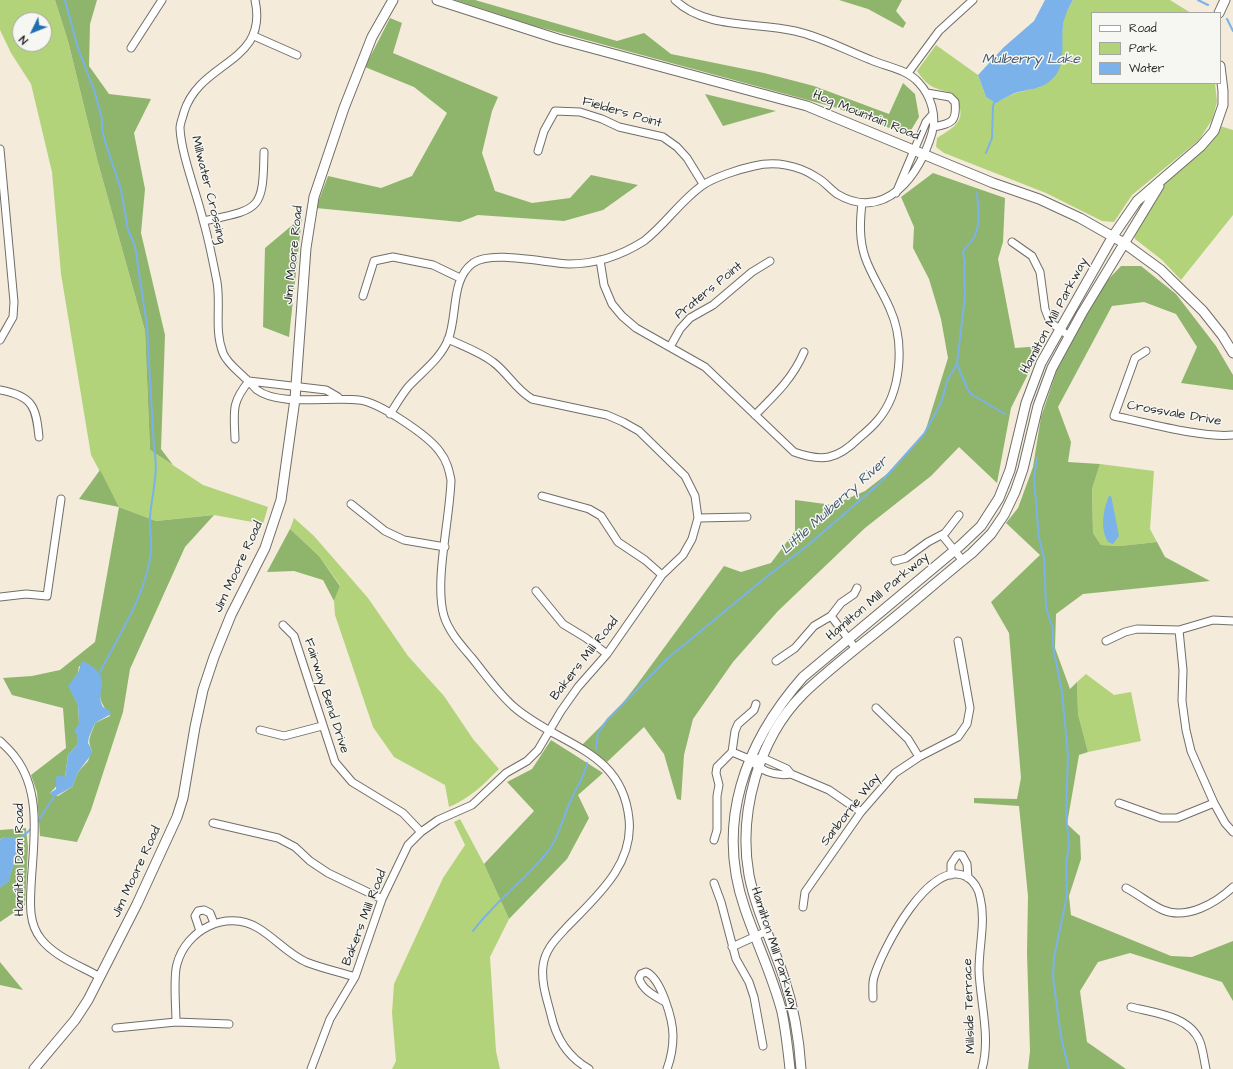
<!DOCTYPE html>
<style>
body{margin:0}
#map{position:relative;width:1233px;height:1069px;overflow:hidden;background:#f4ebdb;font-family:"Architects Daughter",sans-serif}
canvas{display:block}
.legend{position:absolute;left:1091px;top:12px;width:130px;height:72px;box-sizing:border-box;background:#f6f6f2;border:1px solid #a5a5a2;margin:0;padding:5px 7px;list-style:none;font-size:12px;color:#2b2b2b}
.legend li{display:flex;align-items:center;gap:8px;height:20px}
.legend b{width:20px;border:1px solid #a5a5a2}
.north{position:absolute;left:12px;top:12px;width:40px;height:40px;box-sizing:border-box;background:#f6f6f2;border:1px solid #a5a5a2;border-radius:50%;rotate:227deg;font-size:11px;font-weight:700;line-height:16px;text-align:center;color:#2b2b2b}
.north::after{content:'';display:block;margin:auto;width:14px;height:18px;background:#1f6fb2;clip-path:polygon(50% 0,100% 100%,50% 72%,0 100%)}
</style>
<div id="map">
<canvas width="1233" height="1069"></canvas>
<ul class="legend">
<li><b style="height:5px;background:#fff"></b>Road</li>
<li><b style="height:11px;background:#b3d37b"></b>Park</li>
<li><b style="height:11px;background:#7ab2e9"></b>Water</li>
</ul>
<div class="north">N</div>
</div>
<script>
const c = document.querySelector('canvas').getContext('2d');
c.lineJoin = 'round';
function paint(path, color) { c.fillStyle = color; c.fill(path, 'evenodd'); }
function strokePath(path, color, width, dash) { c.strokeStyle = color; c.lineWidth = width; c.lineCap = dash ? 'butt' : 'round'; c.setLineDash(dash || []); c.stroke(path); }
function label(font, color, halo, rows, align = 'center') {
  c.font = font + ' "Architects Daughter",sans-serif'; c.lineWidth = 3; c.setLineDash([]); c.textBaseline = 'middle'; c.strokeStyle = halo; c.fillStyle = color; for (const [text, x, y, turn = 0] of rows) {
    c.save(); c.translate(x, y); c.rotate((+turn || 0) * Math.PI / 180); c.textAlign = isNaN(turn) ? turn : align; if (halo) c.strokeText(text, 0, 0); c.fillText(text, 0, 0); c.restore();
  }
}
paint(new Path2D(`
 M0,0h55l13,41 29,118 48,172 5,119 53,35 65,22 -5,17 -49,-9 -58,6 -37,-14 -28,-52 -30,-181 -9,-102 -21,-88 -20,-31 -11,-23zM20,20h24v24h-24z
 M1073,0h97l21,13h-99v70h123l2,19 -5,18 -13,20 -67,55 -18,27 -12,-1 -56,-28 -102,-40 -8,-6 1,-9c22,-13 32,-21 15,-45 -19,-5 -24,-6 -35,-22l19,-26 42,30 8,22 10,5 20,-9 24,-6 22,-34v-18l2,-18z
 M1220,126l13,4v85l-52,65 -19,-20 -27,-21 -2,-8 24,-41 49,-43z
 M1100,464l54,7 -4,58 7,13 -37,4 -19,-1 -8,-12 -1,-44z
 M294,518l20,18 54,62 40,58 36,40 29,43 26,30c-16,16 -29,29 -50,38l-4,-22 -51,-28 -21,-30 -38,-112 -1,-14 6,-16 -21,-29 -29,-27z
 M1086,674l28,21 17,-3 10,49 -53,11 -10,-38 -1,-32z
 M460,819l24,45 25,55 -19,38 6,94 4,18h-108l4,-8 -4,-48 2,-29 49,-106 22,-33 -11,-23z`), '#b3d37b');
paint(new Path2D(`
 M55,0h42l-7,24 -1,42 20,28 42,5 -17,34 11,56 -4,44 24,102 -4,114 12,16 -23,-15 -5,-119 -48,-172 -29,-118z
 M455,0h20l142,41 27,-8 27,21 93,19 50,13 75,28 14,-31 12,11 4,23 -11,18 -71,-27 -302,-82z
 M839,0h63l-6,11 10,12 -3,5 -35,-19z
 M390,18l12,5 -9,30 105,44 -6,14 -10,42 13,38 37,12 38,-5 21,-23 47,10 -35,25 -39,11 -86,-6 -18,7 -144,-14 12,-32 53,12 31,-12 35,-63 -33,-26 -49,-20z
 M705,94l71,17 -53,15z
 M933,173l72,25 -2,44 -5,17 17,89 27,-2 -31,62 -14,75 -38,-36 -28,29 -66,52 -87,83 -45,51 -40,57 -9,36 -3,45 -4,-1 -13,-45 -20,-27 -37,35 -25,-17 36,-36 18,-23 88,-120 17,6 30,-9 24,-32v-31l38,5 32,-14 27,-21 33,-38 23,-74 -7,-39 -12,-40 -16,-31 1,-21 -13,-30z
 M302,217l-13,120 -26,-10 2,-79z
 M1121,266h20l35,28 40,52 17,29v15l-52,-7 16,-36 -21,-33 -32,-12 -32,4 -54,101 13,35 -3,20 32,2 -8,25 1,44 8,12 19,1 37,-4 8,15 45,24 -127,13 -27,20 -1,34 15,41 7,-7 1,32 10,38 -9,3 -12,69 13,12 1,23 -12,37 2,19 100,41 21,1 41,-16v60l-11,-19 -92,-29 -32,9 -18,29 7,51 39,27h-98l2,-18 -3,-98 1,-57 -9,-90 -45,-3v-5l43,1 4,-21 -12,-145 -18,-31 49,-47 -34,-32 12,-15 15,-41 8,-50 16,-47 45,-84z
 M100,470l19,37 37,14 58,-6 -29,32 -55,122 -7,43 -32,98 -14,32 -37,-6 -3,-44 -6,-17 35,-27 -3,-40 -51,-13 -9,-17 29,-2 28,-6 35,-28 24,-135 -40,-8zM79,666l23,15c-4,19 -2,19 8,35l-15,7c-3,11 -9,16 -3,27l-4,11 -10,11 -6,15 -14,9 -8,-3 15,-16 3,-22 9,-10 2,-22 -1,-18 -9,-19 9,-13z
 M290,529l29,27 21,30 -6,15 -11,-21 -29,-9 -27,1z
 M551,740l52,33 -25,22 11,23 -22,41 -58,60 -25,-55 50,-53 -27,-29 25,-13z
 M26,828l2,19 -3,58 -25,17v-35l8,-5 6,-20 -11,-25 -3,3v-10z
 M0,962l23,28 -23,-5z`), '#8eb56b');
paint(new Path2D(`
 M1045,0h28c-3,5 -6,11 -8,17 -7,20 5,49 -15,64 -10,9 -23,8 -35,12 -6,3 -13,6 -19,10l-10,-6 -8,-22 26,-28 30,-26z
 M1109,496h2l1,4 7,36 -6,8 -5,-2c-8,-13 -5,-32 1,-46z
 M82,661c8,2 20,12 20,20 1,12 -5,14 1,26l7,4 1,3 -16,9 -6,14 -1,6 4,7 -1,5 -13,17 -6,15 -18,10 -4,-4 6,-4v-12l5,-2 4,2 3,-22 9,-10v-10l-3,-4 5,-8 -1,-18 -10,-19 10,-13z
 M3,837h12l5,6 -12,40 -8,4v-47z`), '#7ab2e9');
strokePath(new Path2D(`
 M65,0l13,48 17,45 7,26v10l3,12 16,49 7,40 7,16 12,80 7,122c5,25 -2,45 -4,69 -1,12 2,23 1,34 -4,43 -33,85 -52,123
 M1198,0l10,5
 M1227,19l6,12
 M986,153l6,-15 1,-32 2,-6
 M957,364l10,24 4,6 34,20
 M1037,458l-3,21 5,59 5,20 2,49 7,23v17l9,45 6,63 -2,61 3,26 -3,24 1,29 -13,63 -1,19 8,60 8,32
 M596,749l2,-16 9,-13 61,-62 102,-84 37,-28 74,-64 43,-48 17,-31 7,-24 9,-15 8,-69 -1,-26 1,-6 -2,-11c3,-6 9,-10 11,-15 7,-13 4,-30 3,-44
 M36,824l18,-27
 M18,841l14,-13
 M473,931c21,-28 49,-49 72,-76 13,-15 18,-38 26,-55 6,-14 13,-22 16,-37`), '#7ab2e9', 2);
const minor = new Path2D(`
 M255,0c14,64 -55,60 -71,112 -1,5 -4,11 -4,16 1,26 17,66 23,92 6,20 10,42 14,62 4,24 -3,48 6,71 4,10 14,17 22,25 4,3 8,8 12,12 23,17 75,6 102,10 20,2 70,36 81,52 7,9 9,18 11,28 -1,39 -17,102 -7,136 5,16 17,29 28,42 13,16 26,35 42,49 45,39 108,42 115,112 5,46 -33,78 -62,108 -11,12 -22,22 -24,39 -2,17 4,33 8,49 5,23 17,42 38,54
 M254,36l43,19
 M131,48l31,-48
 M908,73l31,-42 34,-31
 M927,93l23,4 5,5c2,20 -3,21 -21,25
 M0,149l14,153 -1,15 -13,23
 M538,151l6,-20 11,-20 25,1 22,7 17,8 44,10 14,10 10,11 16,26
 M896,193l30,-71 7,-8
 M204,221c56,-12 59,-10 60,-69
 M1012,242l20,14 8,16 5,37 5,13 19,14
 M600,260l4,25 8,19 10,12 14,12 69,39 89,85c28,10 43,8 65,-14 6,-5 13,-11 18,-17 25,-28 28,-79 13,-112 -7,-17 -19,-34 -25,-52 -6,-18 -5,-36 -3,-54
 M363,296l11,-35 19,-4 40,8 27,13
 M670,347l10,-18 10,-11 23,-13 39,-33 18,-11
 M1146,351l-11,7 -21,58c34,7 87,22 119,19
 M249,381l77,9 12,7
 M0,390c33,6 36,17 39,47
 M390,414c6,-9 12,-20 19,-28 14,-15 31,-27 39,-46 10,-24 2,-60 25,-77 19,-13 72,0 96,1 26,0 53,-9 75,-23 21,-16 37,-41 59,-56 12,-8 37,-16 51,-19 21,-5 44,-1 62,11 8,4 14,12 21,17 49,29 83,-20 95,-61 5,-17 -1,-37 -13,-50 -12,-14 -32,-16 -48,-23 -26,-10 -49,-23 -76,-29 -39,-9 -90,-2 -120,-31
 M755,415c20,-20 38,-37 49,-63
 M235,439c-1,-28 -4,-36 14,-58
 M542,496l47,13 12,7 17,26 27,18 17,15
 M351,504l34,27 19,9 41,7
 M698,518l49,-1
 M942,535l21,26
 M895,561l11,-3 22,-16 17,-9 14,-18
 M536,591l27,33 23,14 21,16
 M0,597l26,-3 21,2 14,-97
 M831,616l25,33
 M283,625l11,11 41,126 17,20 51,31 18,19
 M1106,641l19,-9 12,-3 42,1 34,-10 20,1
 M776,661l19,-13 19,-22 17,-10 10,-13 13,-9 3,-6
 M876,708l32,31 11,18
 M260,730l24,6 38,-10
 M0,741c5,5 11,10 15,16 28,36 18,87 16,130 -1,18 -2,37 10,52 14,18 40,27 59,38
 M732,752l17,7
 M763,758l24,11 4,5c-16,3 -31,-4 -42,-15z
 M791,774l38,16 32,22
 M1119,803l42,15h16l37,-15 -23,-52 -5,-21 -4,-29 1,-31 -4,-40
 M1214,803l11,20 8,9
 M213,823l65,15 17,9 15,14 18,12 54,26
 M714,840l3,-10v-34l2,-11 -3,-12 1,-6 15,-15 3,-21 3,-7 16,-14 2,-6
 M951,875v-11l6,-9h5l5,9 1,14
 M714,883l7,19 15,57 13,23 5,15 9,49
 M1126,888c12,6 25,17 37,22 24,10 53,-7 70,-23
 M803,907l2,-15 56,-80 34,-39 24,-16 39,-20 9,-13 3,-16 -12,-67
 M200,931l-5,-15 3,-5 6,-1 6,3 4,10
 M732,947l35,-16
 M873,998c0,-7 -1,-15 1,-21 8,-27 56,-121 93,-100 7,4 12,13 13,20 6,24 -1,48 -1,73 1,32 12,67 3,99
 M665,1002c-10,-6 -23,-12 -26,-24l2,-4 5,-2c15,6 27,48 27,64 0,11 -2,22 -6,33
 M1131,1007c24,6 59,9 69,35 3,8 4,18 6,27
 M176,1022c0,-15 -3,-45 1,-58 9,-34 49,-55 81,-36 17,10 30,26 48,34 15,6 33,10 49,15
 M116,1028l60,-6 53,2
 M311,1069l19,-50 25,-42 27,-78 26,-54 13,-13 17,-12 34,-15 34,-32 21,-12 11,-11 23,-39 17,-24 29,-33 55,-79 21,-20 9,-16 6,-21 -3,-22 -10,-20 -46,-45 -16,-9 -16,-7 -75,-16c-17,-10 -24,-26 -39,-37 -13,-10 -30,-16 -45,-23`);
const tertiary = new Path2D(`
 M437,0l121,39 249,67 186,77 46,16 41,19 44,25 37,27 42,41 19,24 11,18
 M1219,13l6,-13
 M34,1069l41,-49 13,-20 49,-96 40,-87 6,-19 12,-71 8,-37 11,-33 17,-42 34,-67 16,-48 14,-101 11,-151 8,-51 30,-89 28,-71 21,-37
 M790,1069c-2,-19 -4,-38 -8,-57 -9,-35 -25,-68 -37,-103 -30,-86 0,-166 58,-232l158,-132 20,-19 18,-28 11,-28 16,-67 15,-40 72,-127 24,-35 64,-55 13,-15 9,-26v-14l-3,-25
 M801,1069c-2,-31 -7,-61 -17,-91 -11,-34 -28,-67 -35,-103 -11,-61 9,-136 54,-181 25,-24 54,-46 81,-68 30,-24 58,-49 88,-73l19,-19 13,-19 11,-23 8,-23 15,-63 14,-38 30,-55 77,-127`);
strokePath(minor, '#716e69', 9);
strokePath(tertiary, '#716e69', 11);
strokePath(minor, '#fff', 7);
strokePath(tertiary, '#fff', 9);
label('13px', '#2b2b2b', '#f6f6f2', [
 ["Fielders Point",622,113,16],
 ["Hog Mountain Road",866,116,22],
 ["Millwater Crossing",208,190,76],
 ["Jim Moore Road",294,255,-84],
 ["Praters Point",709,291,-39],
 ["Hamilton Mill Parkway",1055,316,-62],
 ["Crossvale Drive",1174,414,10],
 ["Jim Moore Road",239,567,-65],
 ["Hamilton Mill Parkway",878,597,-40],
 ["Bakers Mill Road",585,659,-52],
 ["Fairway Bend Drive",326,696,72],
 ["Sanborne Way",851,810,-52],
 ["Hamilton Dam Road",20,860,-90],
 ["Jim Moore Road",137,872,-65],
 ["Bakers Mill Road",365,918,-69],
 ["Hamilton Mill Parkway",774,949,72],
 ["Millside Terrace",970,1006,-92]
]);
label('italic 14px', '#475a6e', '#f6f6f2', [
 ["Mulberry Lake",1031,60],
 ["Little Mulberry River",835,506,-42]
]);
</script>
